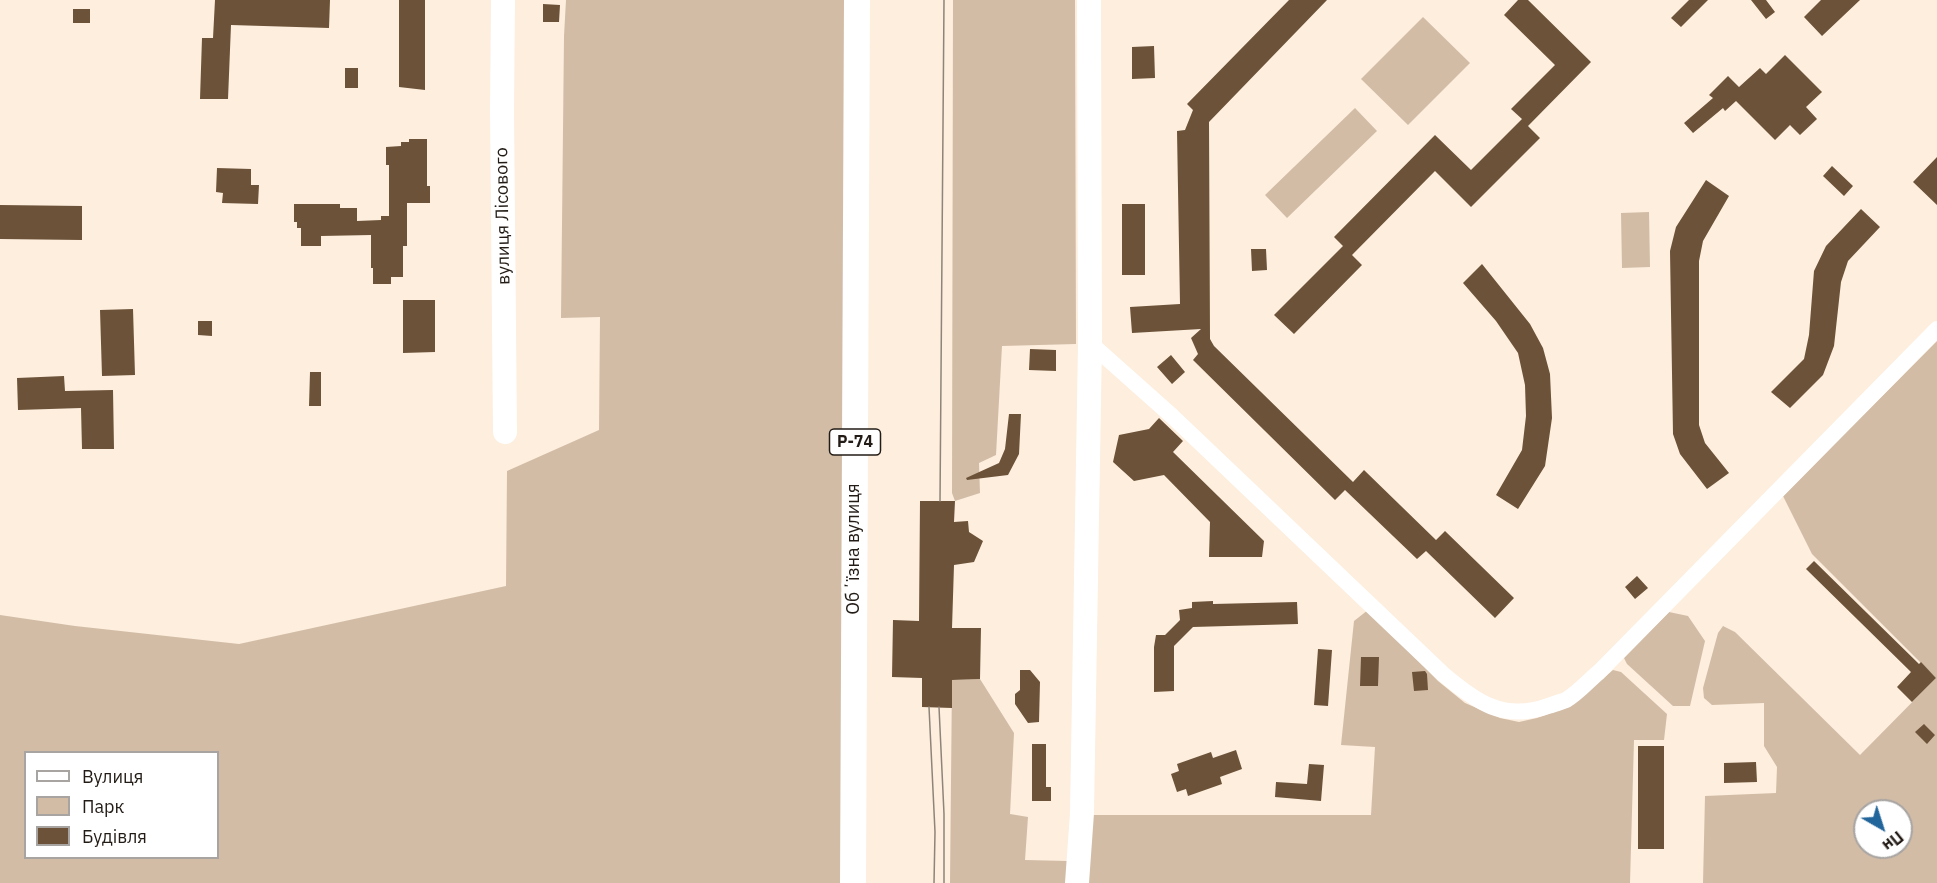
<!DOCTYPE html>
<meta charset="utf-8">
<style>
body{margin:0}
#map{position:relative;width:1937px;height:883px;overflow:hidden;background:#fdeede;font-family:"IBM Plex Sans",sans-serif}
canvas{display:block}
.legend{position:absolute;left:24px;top:751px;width:195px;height:108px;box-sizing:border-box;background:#fff;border:2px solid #a7a4a2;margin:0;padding:8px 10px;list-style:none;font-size:18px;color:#231c16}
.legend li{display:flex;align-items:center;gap:12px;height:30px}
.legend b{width:30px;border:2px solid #a7a4a2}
.north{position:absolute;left:1853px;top:799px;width:60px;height:60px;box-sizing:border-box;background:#fff;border:2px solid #a7a4a2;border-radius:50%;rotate:141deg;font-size:16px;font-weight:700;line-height:24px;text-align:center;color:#231c16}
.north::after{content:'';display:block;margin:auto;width:21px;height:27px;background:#22659b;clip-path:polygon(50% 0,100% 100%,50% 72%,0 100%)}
</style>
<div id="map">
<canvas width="1937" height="883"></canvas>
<ul class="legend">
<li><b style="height:8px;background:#fff"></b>Вулиця</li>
<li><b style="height:16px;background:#d2bca6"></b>Парк</li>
<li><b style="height:16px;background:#6c5238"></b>Будівля</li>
</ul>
<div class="north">Пн</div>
</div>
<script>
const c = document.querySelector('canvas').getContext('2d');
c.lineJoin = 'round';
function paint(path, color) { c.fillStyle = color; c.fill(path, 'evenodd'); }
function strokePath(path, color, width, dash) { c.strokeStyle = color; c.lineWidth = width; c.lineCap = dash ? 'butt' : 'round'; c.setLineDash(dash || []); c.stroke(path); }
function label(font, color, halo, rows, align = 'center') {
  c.font = font + ' "IBM Plex Sans",sans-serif'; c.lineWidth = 6; c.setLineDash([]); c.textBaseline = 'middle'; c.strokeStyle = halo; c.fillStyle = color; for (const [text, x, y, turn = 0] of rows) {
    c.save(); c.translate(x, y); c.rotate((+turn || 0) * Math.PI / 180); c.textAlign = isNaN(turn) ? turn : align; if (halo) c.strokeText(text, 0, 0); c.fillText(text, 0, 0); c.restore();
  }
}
paint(new Path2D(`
 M566,0h291l-4,883h-853v-268l75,11 164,18 267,-58 1,-115 92,-41 1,-113 -39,1 3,-282zM26,752h192v106h-192z
 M953,0h122l1,344 -74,2 -6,109 -17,8 1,30 -25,8 -3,-8z
 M1423,17l47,46 -62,62 -47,-46z
 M1355,108l22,23 -90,87 -22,-23z
 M1649,212l1,55 -28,1 -1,-55z
 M1937,341v542h-234l2,-87 71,-3 1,-26 -13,-21v-43l-52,2 -8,-7 -1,-10 15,-55 5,-7 12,6 125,123 76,-77 -124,-124 -29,-58zM1865,811h36v36h-36z
 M1368,610l70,71 27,22 35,15 19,4 18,-4 34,-12 42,-36 8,2 46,42 -3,26h-30l-4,143h-542l5,-68h278l4,-68 -34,-2 13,-124z
 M1669,612l19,4 17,25 -15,65h-17l-46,-42 -3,-6z
 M980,679l34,54 -4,81 18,3 -3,43 43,1 -2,22h-116l2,-203z`), '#d2bca6');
paint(new Path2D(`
 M215,0h115l-1,28 -98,-3 -3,74h-28l2,-61h11z
 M399,0h26v90l-26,-3z
 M1289,0h38l-118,122 1,217 4,7 139,136 11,-12 72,70 9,-9 69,67 -19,20 -69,-67 -9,8 -72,-69 -10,10 -142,-140 5,-6 -7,-16 10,-9 -69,4 -2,-26 50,-3 -3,-173 8,-1 8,-20 -6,-6z
 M1518,0h10l63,62 -63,64 12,12 -69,69 -36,-36 -83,84 10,10 -68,69 -20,-19 69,-69 -9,-9 101,-102 36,35 51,-51 -11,-10 44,-44 -51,-50z
 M1689,0h19l-27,27 -10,-9z
 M1751,0h15l9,12 -9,7z
 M1821,0h39l-38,36 -18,-19z
 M543,4l17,1 -1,17h-16z
 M73,9h17v14h-17z
 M1154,46l1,32 -23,1v-32z
 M1785,55l37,37 -16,15 11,12 -17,16 -10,-10 -15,15 -39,-39 -11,10 -2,-3 -30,25 -9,-10 29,-25 -4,-3 19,-19 11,11 21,-19 6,6z
 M345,68h13v20h-13z
 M409,139h18v47h3v17h-23v43h-4v31h-12v7h-18v-16h-2v-33l-50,1v10h-20v-18h-4v-6h-3v-18h46v4h17v13l24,-1v-4h8v-51h-3v-18l15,-1v-4h8z
 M1937,157v48l-24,-23z
 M1832,166l21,20 -9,10 -21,-20z
 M217,168l34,1v16h8l-1,19 -36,-1 1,-10 -7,-1z
 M1706,180l23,16 -26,45 -4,20v164l6,18 24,30 -22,16 -27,-35 -7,-20 -3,-183 6,-24z
 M1122,204h23v71h-23z
 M0,205l82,1v34l-82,-1z
 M1861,209l19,18 -32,34 -7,21 -7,64 -11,29 -33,33 -19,-16 33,-33 5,-24 5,-64 12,-25z
 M1251,249h15l1,21 -15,1z
 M1482,264l48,60 13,24 7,26 2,44 -7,48 -27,43 -22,-14 26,-45 4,-34 -1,-31 -7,-32 -22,-32 -33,-38z
 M403,300h32v52l-32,1z
 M133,309l2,66 -33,1 -2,-66z
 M198,321h14v15l-14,-1z
 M1030,349l26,1v21l-27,-1z
 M1171,355l14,17 -13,12 -15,-17z
 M310,372h11v34h-12z
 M64,376l1,15 48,-1 1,59h-32l-1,-41 -63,2 -1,-32z
 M1009,414h12l-2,40 -11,21 -41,5 -1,-2 33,-15 6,-14z
 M1159,418l24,23 -10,11 91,89 -2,16h-53l1,-35 -46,-47 -30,6 -21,-19 6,-27 30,-6z
 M920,501h35l-1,21 14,-1 1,11 14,9 -9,21 -20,3 -2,63h29l-1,51 -28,1v28l-30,-1v-29l-30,-1 1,-57 26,1z
 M1814,561l105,103 2,-2 15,16 -24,24 -15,-15 14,-15 -105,-103z
 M1637,576l11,12 -13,11 -10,-12z
 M1213,601v3l84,-2 1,22 -105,3 -19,19v45l-20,1v-45l2,-12h9l15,-15 -1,-10 13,-2v-6z
 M1318,649l14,1 -4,56 -14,-1z
 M1361,657h18l-1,29h-18z
 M1020,670h10l10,12 -1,40 -11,1 -13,-19v-10l5,-4z
 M1425,671l2,3 1,16 -14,1 -2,-19z
 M1924,724l11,11 -8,9 -12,-12z
 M1032,744h14v43h5v14h-19z
 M1638,746h26v103h-26z
 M1236,750l6,19 -22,8 2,7 -34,12 -2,-7 -9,3 -6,-18 8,-3 -2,-7 34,-12 2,6z
 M1756,762l1,20 -33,1v-20z
 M1309,764l15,1 -3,36 -46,-4 1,-15 31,2z`), '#6c5238');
strokePath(new Path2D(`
 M1090,343l82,73 271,258c33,28 61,48 105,32 6,-2 13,-4 18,-6 12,-7 22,-19 33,-28l338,-343`), '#fff', 16);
strokePath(new Path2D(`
 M503,0l-1,111 3,321
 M1077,883l5,-70 8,-470 -1,-343`), '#fff', 24);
strokePath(new Path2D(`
 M853,883l4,-883`), '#fff', 26);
strokePath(new Path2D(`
 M940,501l4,-501
 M929,707l6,125 -1,51
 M939,707l5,107v69`), '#8e8479', 1.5);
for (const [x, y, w] of [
 [855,442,51]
]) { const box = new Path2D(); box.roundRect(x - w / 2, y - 13, w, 26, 4.5); c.fillStyle = '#fff'; c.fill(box); strokePath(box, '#231c16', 1.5); }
label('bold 16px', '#231c16', null, [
 ["Р-74",855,442]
]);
label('18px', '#231c16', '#fff', [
 ["вулиця Лісового",503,216,-91],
 ["Обʼїзна вулиця",854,549,-90]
]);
</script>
